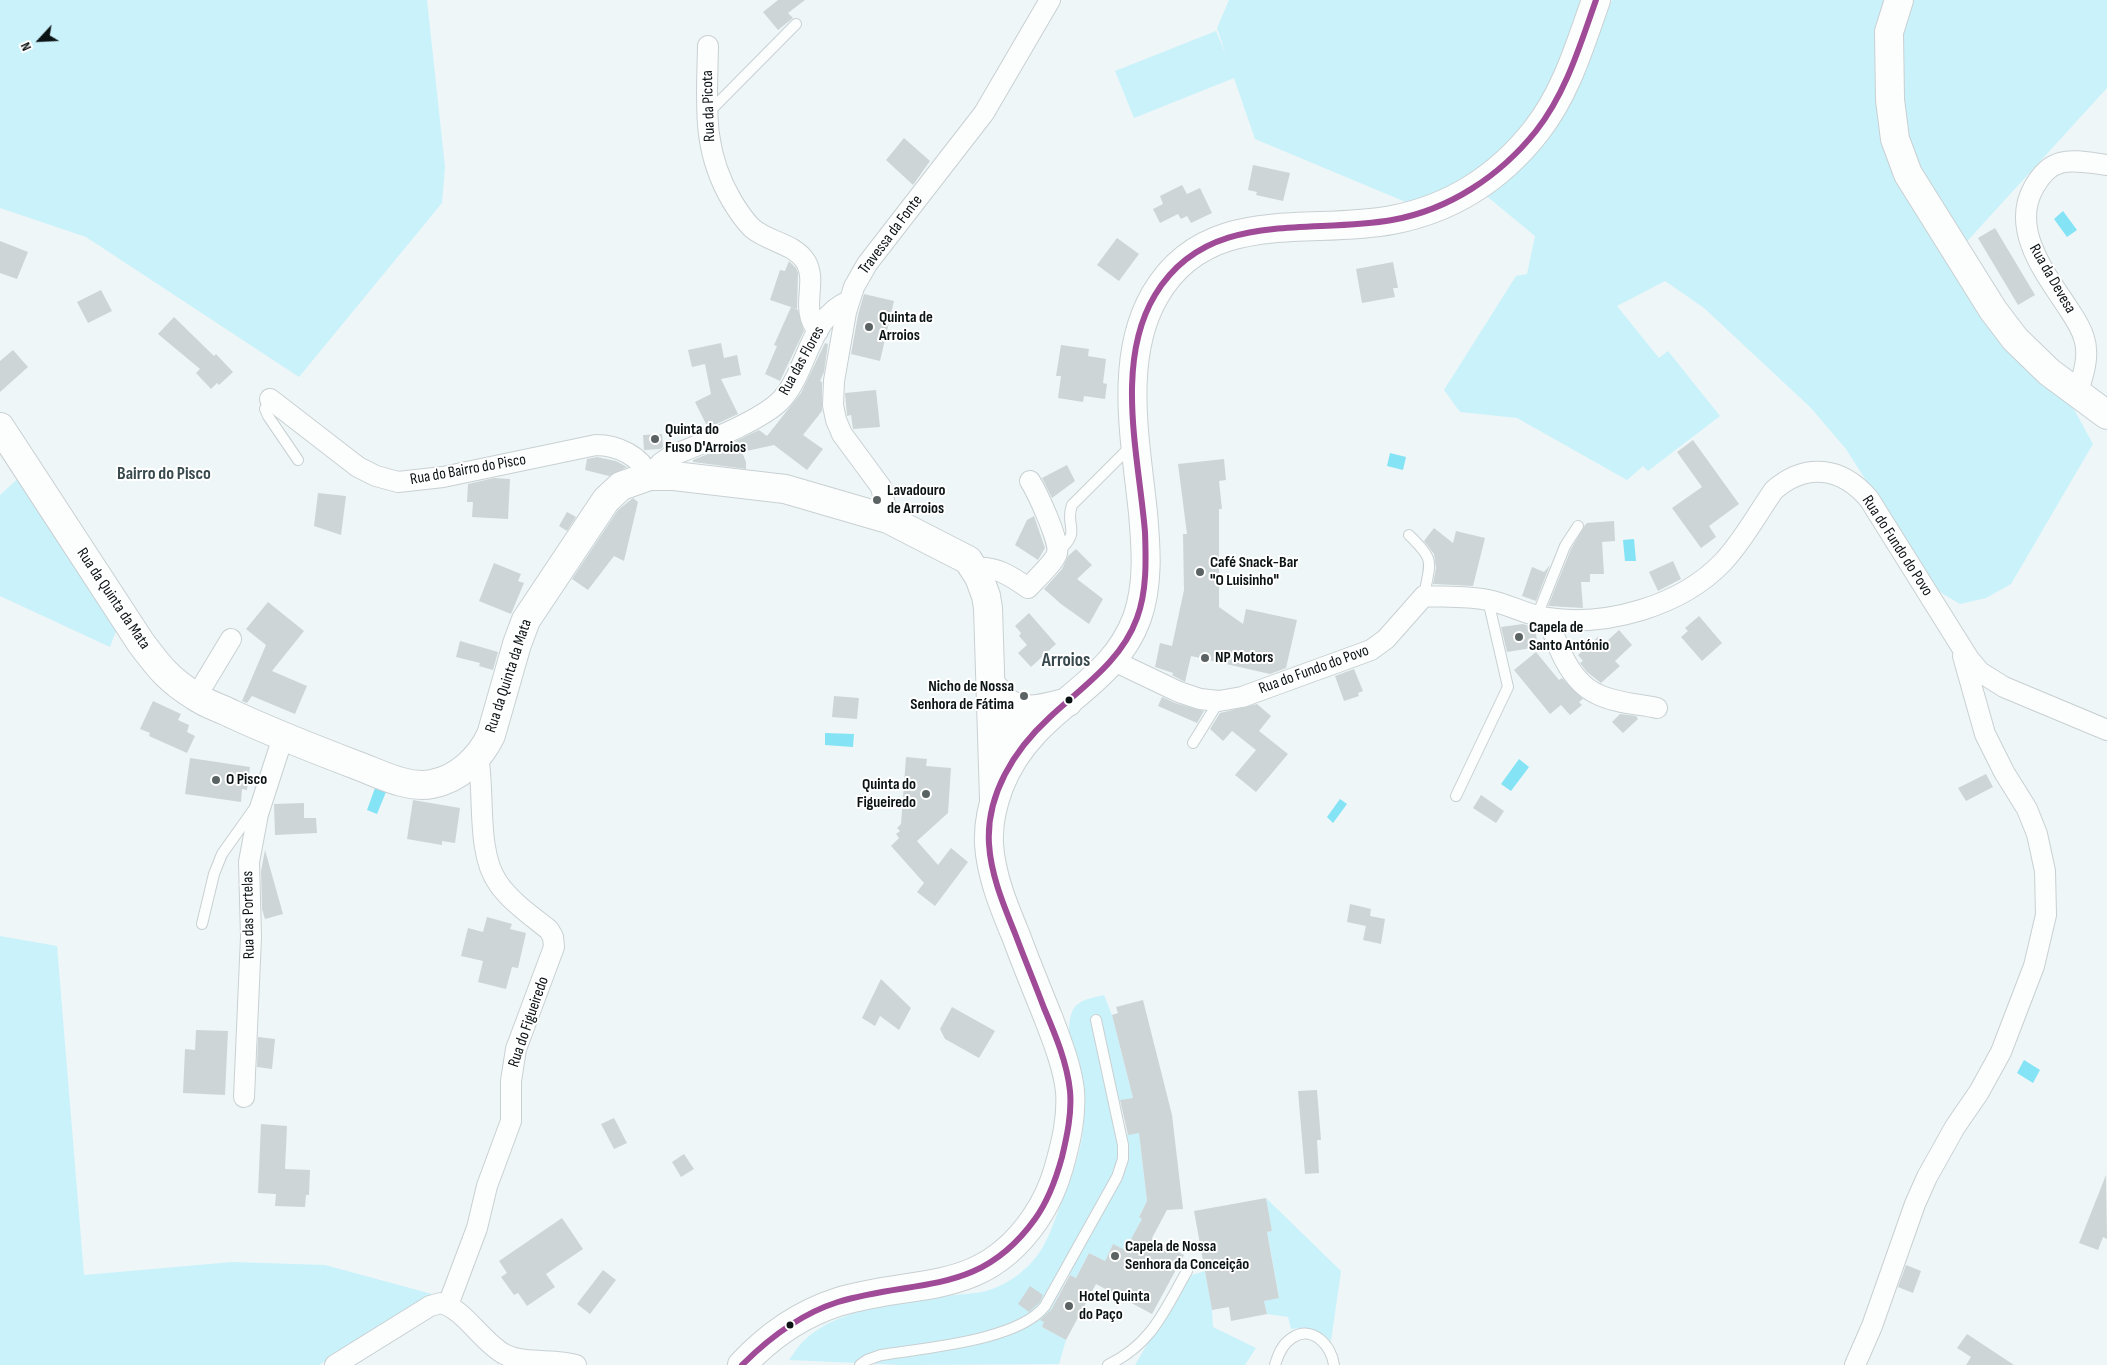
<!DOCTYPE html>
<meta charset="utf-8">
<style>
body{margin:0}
#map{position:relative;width:2107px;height:1365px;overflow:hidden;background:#eef6f8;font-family:"Sofia Sans Condensed",sans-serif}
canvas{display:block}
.north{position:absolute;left:15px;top:15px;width:50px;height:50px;-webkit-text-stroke:4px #fff;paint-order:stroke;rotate:245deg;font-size:14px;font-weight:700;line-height:20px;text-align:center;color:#0c1314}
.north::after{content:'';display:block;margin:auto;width:18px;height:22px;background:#0c1314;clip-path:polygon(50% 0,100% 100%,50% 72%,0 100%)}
</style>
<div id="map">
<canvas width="2107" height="1365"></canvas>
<div class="north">N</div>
</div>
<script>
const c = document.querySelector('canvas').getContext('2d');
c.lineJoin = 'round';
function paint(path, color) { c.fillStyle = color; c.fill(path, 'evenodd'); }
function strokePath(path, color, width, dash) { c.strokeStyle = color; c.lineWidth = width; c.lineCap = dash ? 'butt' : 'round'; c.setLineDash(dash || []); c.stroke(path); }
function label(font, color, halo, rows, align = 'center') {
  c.font = font + ' "Sofia Sans Condensed",sans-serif'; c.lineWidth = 4; c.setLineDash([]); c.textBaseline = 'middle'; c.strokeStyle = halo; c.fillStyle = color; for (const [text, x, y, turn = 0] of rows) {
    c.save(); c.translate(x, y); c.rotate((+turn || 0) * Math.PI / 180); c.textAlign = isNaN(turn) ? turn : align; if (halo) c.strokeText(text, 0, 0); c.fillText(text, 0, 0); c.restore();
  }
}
paint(new Path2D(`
 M0,0h427l18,167 -3,36 -143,174 -213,-140 -86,-29z
 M1229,0h358l-47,104 -36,47 -57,39 -39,13 -153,-64 -21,-61 -100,40 -19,-47 101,-40 10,24 -9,-27z
 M1612,0h495v88l-157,172 114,131 29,53 -82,140 -25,14 -26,6 -25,-15 -89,-140 -36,-42 -106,-99 -39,-27 -48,25 42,52 9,-7 52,65 -72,55 -5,-5 -16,14 -110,-62 -57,-6 -16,-22 72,-114 11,-2 8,-38 -51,-42 93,-111z
 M22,475l96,151 -8,21 -110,-51v-101z
 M0,936l57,10 27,329 148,-13 93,3 107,29 -113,71h-319z
 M1104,995l8,20 21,83 -16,3 7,34 15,-2 8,68 -8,15 3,3 -17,32 -12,-7 -8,17 -16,-8 -13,25 -7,-3 -27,52 24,13 -7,24 -157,1 -113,-5c6,-8 11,-17 19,-23 35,-30 97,-35 140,-41 13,-2 26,-2 38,-5 24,-7 46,-24 58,-46 7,-13 12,-28 17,-42 14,-34 27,-69 22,-106 -4,-27 -21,-58 -11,-85 5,-13 21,-14 32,-17z
 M1266,1198l75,73 -10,70c-11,-10 -24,-14 -40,-12l-3,-12 -21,-3 -3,-13 15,-4 -12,-65 5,-1z
 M1205,1271l7,39 1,17 43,21 -11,17h-110l46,-78 11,-12z`), '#caf2fa');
paint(new Path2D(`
 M2063,211l14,19 -10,7 -13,-18z
 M1390,453l16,4 -3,13 -16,-4z
 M1634,539l2,22h-11l-2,-21z
 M825,733l29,1 -1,13 -28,-2z
 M1519,759l10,8 -18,24 -10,-7z
 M375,788l11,4 -9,22 -10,-4z
 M1340,799l7,5 -14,19 -6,-6z
 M2024,1060l16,10 -7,13 -16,-10z`), '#84e3f4');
paint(new Path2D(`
 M778,0h27l-17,13 5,5 -15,12 -15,-18z
 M904,138l26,23 -17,24 -27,-25z
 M1253,165l37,8 -7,28 -27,-6 1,-3 -9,-2z
 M1182,185l5,9 13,-6 12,25 -21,10 -4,-7 -6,3 -3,-5 -18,9 -7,-14 10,-5 -3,-8z
 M1995,228l40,67 -17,10 -40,-67z
 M1117,238l22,16 -20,27 -22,-16z
 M0,241l28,11 -11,27 -17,-6z
 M789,261l7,7 2,5 -1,36 -27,-9 10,-30 5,1z
 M1393,262l5,26h-5l2,9 -33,6 -6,-34z
 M101,290l11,21 -24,12 -11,-21z
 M864,294l30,7 -14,60 -29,-7 7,-39z
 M791,307l7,3 6,21 -24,50 -15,-7 12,-28 -3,-1z
 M174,317l40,39 2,-2 17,18 -14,13 -2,-2 -6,6 -15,-16 4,-4 -42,-35z
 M721,343l3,15 13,-3 4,20 -20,4 17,35 -30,14 -13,-26 16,-8 -6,-30 -13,3 -4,-17z
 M825,343l3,1 -4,28 -4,9 2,1v29l-19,24 20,14 -16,21 -33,-25 -32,7 4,10v7l-53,-7v-2l15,-6h13l-2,-5 40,-19 8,6 34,-43z
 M1061,345l28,4 -1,7 18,3 -3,24 4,1 -2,15 -21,-3 -1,6 -25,-4 3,-22h-5z
 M13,350l15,17 -28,25v-31z
 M876,390l4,37 -27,2 -2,-14 -4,1 -2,-23z
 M662,434l1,13 -3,2 -16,1 -1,-15z
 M1693,440l46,64 -30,22 7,11 -15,11 -29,-40 30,-21 -25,-35z
 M597,457l19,4 11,6 -18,9 -24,-6 2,-11z
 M1224,459l2,21 -7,1 3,28h-3v98l24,17 3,-15 51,11 -11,48 -16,6 -79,-18 -6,26 -13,-7 1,-2 -18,-6 5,-24 12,3 12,-56 -1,-56h4l-9,-70z
 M1067,465l8,16 -23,17 -10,-20z
 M494,478l16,1 -2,40 -36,-2 1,-15h-6l1,-18z
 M318,493l28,3 -5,39 -27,-9z
 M633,498l5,4 -14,59 -10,-5 -26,34 -16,-11 46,-69z
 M567,512l9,5 -9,14 -8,-5z
 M1034,516l11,32 -7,12 -23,-15 12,-25z
 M1614,521l1,20 -13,1 2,32h-14v8h-9l2,26 -35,-2 23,-57 14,-24 2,-2z
 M1434,528l19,15 3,-12 29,7 -12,48 -40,-2 3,-16 -2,-14 -10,-13z
 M1076,549l16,16 -15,14 26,20 -14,25 -28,-20 -17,-15 18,-20 6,-13z
 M1673,561l8,18 -23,12 -9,-19z
 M494,563l27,11 -3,7 6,2 -13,31 -32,-13z
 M1550,565l-14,36 -14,-5 10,-29 12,5z
 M268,602l36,29 -32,40 35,15 -12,28 -43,-18 -5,7 -5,-2 24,-56 -20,-16z
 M1029,613l27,31 -25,23 -13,-14 9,-8 -8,-9 2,-3 -6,-7z
 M1699,616l23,27 -20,18 -21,-24 7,-6 -3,-3z
 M1523,624l12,4 3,19 -31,5 -6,-25z
 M1619,630l13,15 -17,16 5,5 -19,17 -14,-11 -7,-9 3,-2 -5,-6 20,-18 7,6z
 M460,641l38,11 -5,18 -14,-4 1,-3 -24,-6z
 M1536,652l23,28 3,-2 21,21 -4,3 3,3 -12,10 -9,-10 -11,9 -36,-44z
 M1354,669l9,22 -5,2 1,3 -15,5 -9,-25z
 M834,696l25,2 -2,21 -25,-2z
 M1162,697l13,6 29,8 -7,12 -39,-17z
 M153,701l28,13 -3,6 11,5 -2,7 8,4 -8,17 -38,-17 1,-3 -10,-4z
 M1257,704l14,12 -12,15 29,23 -32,38 -21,-17 21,-25 -24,-19 -9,10 -13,-12 10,-16z
 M1620,714l16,2 2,3 -15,14 -11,-11z
 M906,757l21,2 -1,7 25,2 -3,45 -31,28 21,24 13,-17 17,14 -33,44 -18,-14 7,-9 -33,-37 8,-8 -3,-4 4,-3 -3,-3 4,-4z
 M190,758l60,9 -3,23 -5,-1 -1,13 -56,-8z
 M1986,774l7,13 -27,14 -8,-13z
 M1481,795l23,16 -8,12 -23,-15z
 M413,800l47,8 -5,35 -13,-2v4l-35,-6z
 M304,803v15h12l1,15 -42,2 -1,-31z
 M265,850l18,64 -18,5 -3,-10 -1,-38z
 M1350,904l21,5 -1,7 15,3 -4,25 -18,-4 3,-14 -19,-4z
 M487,917l25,7 -2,5 16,4 -8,35 -6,-1 -6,22 -28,-7 5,-21 -22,-5 7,-28 15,4z
 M881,979l30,29 -12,22 -19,-14 -5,10 -13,-8z
 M1143,1000l29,115 11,94 -16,1 -15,28 32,17 -32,59 -56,-30 -30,56 -24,-13 2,-5 -4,-2 11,-10 19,-35 6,3 13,-25 16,8 8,-17 12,6 17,-31 -3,-2 8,-16 -8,-68 -11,2 -8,-35 13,-2 -21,-83 6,-2 -2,-6z
 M952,1007l43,24 -16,27 -34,-19 -5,-10z
 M196,1030l32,1 -3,64 -42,-2 2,-44 10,1z
 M258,1037l17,2 -3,30 -15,-2z
 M1317,1090l4,50h-4l2,33 -14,1 -7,-83z
 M614,1118l13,25 -13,6 -13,-25z
 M261,1124l26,2 -2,43 25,1 -1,25h-3l-1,12 -30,-1 1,-12 -18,-1z
 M684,1154l10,15 -13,8 -9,-15z
 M2106,1175l1,64 -4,-2 -5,13 -19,-7z
 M1266,1198l6,33 -5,1 12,66 -15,3 3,13 -36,7 -2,-14 -17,3 -18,-99z
 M562,1218l21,31 -37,25 9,13 -28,19 -9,-13 -4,2 -13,-18 6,-4 -8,-12z
 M1906,1265l15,6 -8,22 -15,-6z
 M603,1270l13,10 -26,34 -13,-10z
 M1030,1286l13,9 -3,7 -11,10 -11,-8z
 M1967,1334l47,31h-48l5,-8 -14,-9z`), '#ced5d7');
const lane = new Path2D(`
 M708,113l88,-89
 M270,399l-5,10 3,7 30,44
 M1409,535c27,26 21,26 15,61
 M1058,552c25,-22 6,-25 14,-47l60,-60
 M1537,616l28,-70 13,-20
 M1193,743l26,-42
 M1456,796l52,-109 -20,-87
 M202,924l12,-50 8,-20 32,-45
 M860,1365l7,-5 14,-5c42,-7 137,-14 164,-49l72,-129 6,-18v-14l-27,-125
 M1108,1365c44,-21 56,-54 79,-94
 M1275,1365c3,-10 7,-21 17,-27 20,-14 40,8 42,27`);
const street = new Path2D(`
 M708,46c-1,57 -7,103 24,155 6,10 12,19 20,27 16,14 42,15 54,34 12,22 -7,46 12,69
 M2077,394c6,-18 13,-38 7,-56 -3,-11 -10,-21 -16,-30 -23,-35 -58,-79 -34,-121 19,-34 40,-26 73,-22
 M270,399l88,68 18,9 22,6 45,-5 153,-32c21,0 45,11 53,31l12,-13 10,-7c29,-12 91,-35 111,-57 26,-29 27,-82 67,-98
 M888,519l-7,-32 -39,-53 -6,-14 -3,-15 1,-24 12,-69 8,-25 13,-23 117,-151 66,-113
 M975,568c21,-2 36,8 53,20 6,-7 27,-26 29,-35 3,-12 -20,-61 -27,-72
 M1548,618c9,27 21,63 49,76 18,9 41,10 60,14
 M1112,660l67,32 21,7 19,2 23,-4 129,-47 15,-11 38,-43c21,1 44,0 64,4 20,4 39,15 59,18 60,9 134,-12 176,-56 20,-21 34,-48 51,-72 32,-28 68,-23 95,9l100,160 11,13 24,15 103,43
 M196,697l35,-58
 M244,1097l7,-160 -2,-75 9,-48 25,-77
 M448,1305l29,-77 10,-42 24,-65v-40l5,-32 38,-102 -1,-10 -4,-7c-16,-13 -40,-30 -51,-47 -22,-31 -13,-89 -20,-127
 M335,1365l95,-59 11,-3c23,6 41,39 63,51 22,11 49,4 72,11
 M1855,1365l17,-39 43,-122 12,-27 28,-50 24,-35 22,-40 33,-86 12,-51 -1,-44 -8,-37 -10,-25 -23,-37 -19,-38 -22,-78`);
const secondary = new Path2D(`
 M1899,0l-10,32 1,68 5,39 13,35 85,136 22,29 34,33 58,43
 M0,427l141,216c18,24 28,37 54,53 11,8 25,12 37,18 41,19 82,35 124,51 22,8 51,24 76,19 27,-5 48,-26 59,-49l26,-91 9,-24 80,-120 15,-14 28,-10h25l111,13 103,30 80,41 11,17 7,19 2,12 6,191
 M995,689l27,56h-9l-10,-7
 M997,691c16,28 45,18 71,11`);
const primary = new Path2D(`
 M742,1365c26,-28 59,-51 96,-63 79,-24 143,-4 197,-83 11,-16 19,-34 24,-52 7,-25 13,-50 11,-76 -3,-26 -13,-50 -22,-74 -11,-27 -22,-54 -32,-81 -12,-29 -25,-60 -27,-92 -1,-19 3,-38 10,-57 8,-21 20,-39 36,-56 37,-39 82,-59 102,-113 12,-34 9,-71 6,-105 -7,-70 -25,-154 12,-218 52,-90 154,-59 237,-75 58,-11 107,-42 144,-89 30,-38 44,-86 60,-131`);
strokePath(lane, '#c9d0d2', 12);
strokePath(street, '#c9d0d2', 22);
strokePath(secondary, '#c9d0d2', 30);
strokePath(primary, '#c9d0d2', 30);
strokePath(lane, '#fcfefe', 10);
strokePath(street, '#fcfefe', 20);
strokePath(secondary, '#fcfefe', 28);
strokePath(primary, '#fcfefe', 28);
strokePath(new Path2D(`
 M742,1365c27,-27 58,-51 96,-63 79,-24 141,-5 197,-83 13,-18 21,-40 27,-62 5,-21 10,-44 8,-66 -3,-29 -15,-57 -26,-83 -9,-24 -19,-48 -28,-72 -12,-30 -25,-60 -27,-92 -3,-49 25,-94 60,-126 33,-31 72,-56 88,-100 10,-27 9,-58 8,-86 -6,-74 -31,-169 10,-237 52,-87 153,-60 237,-75 57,-10 108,-44 144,-89 30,-38 44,-86 60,-131`), '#a04b97', 6);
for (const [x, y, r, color] of [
 [869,327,5,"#5b6264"],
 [655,439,5,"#5b6264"],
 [877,500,5,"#5b6264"],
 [1200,572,5,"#5b6264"],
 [1519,637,5,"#5b6264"],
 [1205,658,5,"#5b6264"],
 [1024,696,5,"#5b6264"],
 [1069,700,4.5,"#0c1314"],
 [216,780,5,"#5b6264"],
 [926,794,5,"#5b6264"],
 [1115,1256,5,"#5b6264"],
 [1069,1306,5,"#5b6264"],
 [790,1325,4.5,"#0c1314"]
]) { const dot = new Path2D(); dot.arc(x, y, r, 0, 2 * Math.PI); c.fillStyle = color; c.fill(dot); strokePath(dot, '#fff', 2); }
label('16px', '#0c1314', '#fff', [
 ["Rua da Picota",709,106,-92],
 ["Travessa da Fonte",891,235,-53],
 ["Rua da Devesa",2052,279,60],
 ["Rua das Flores",802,361,-61],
 ["Rua do Bairro do Pisco",468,470,-10],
 ["Rua do Fundo do Povo",1897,546,57],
 ["Rua da Quinta da Mata",113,599,56],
 ["Rua do Fundo do Povo",1314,670,-20],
 ["Rua da Quinta da Mata",509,676,-72],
 ["Rua das Portelas",249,915,-91],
 ["Rua do Figueiredo",529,1022,-71]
]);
label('bold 16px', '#0c1314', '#fff', [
 ["Quinta de",879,318],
 ["Arroios",879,336],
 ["Quinta do",665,430],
 ["Fuso D'Arroios",665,448],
 ["Lavadouro",887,491],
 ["de Arroios",887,509],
 ["Café Snack-Bar",1210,563],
 ["\"O Luisinho\"",1210,581],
 ["Capela de",1529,628],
 ["Santo António",1529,646],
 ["NP Motors",1215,658],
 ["Nicho de Nossa",1014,687,"right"],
 ["Senhora de Fátima",1014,705,"right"],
 ["O Pisco",226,780],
 ["Quinta do",916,785,"right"],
 ["Figueiredo",916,803,"right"],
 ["Capela de Nossa",1125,1247],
 ["Senhora da Conceição",1125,1265],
 ["Hotel Quinta",1079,1297],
 ["do Paço",1079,1315]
], 'left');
label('bold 18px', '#394a4e', '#fff', [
 ["Bairro do Pisco",164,474]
]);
label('bold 19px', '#394a4e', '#fff', [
 ["Arroios",1066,661]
]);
</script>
